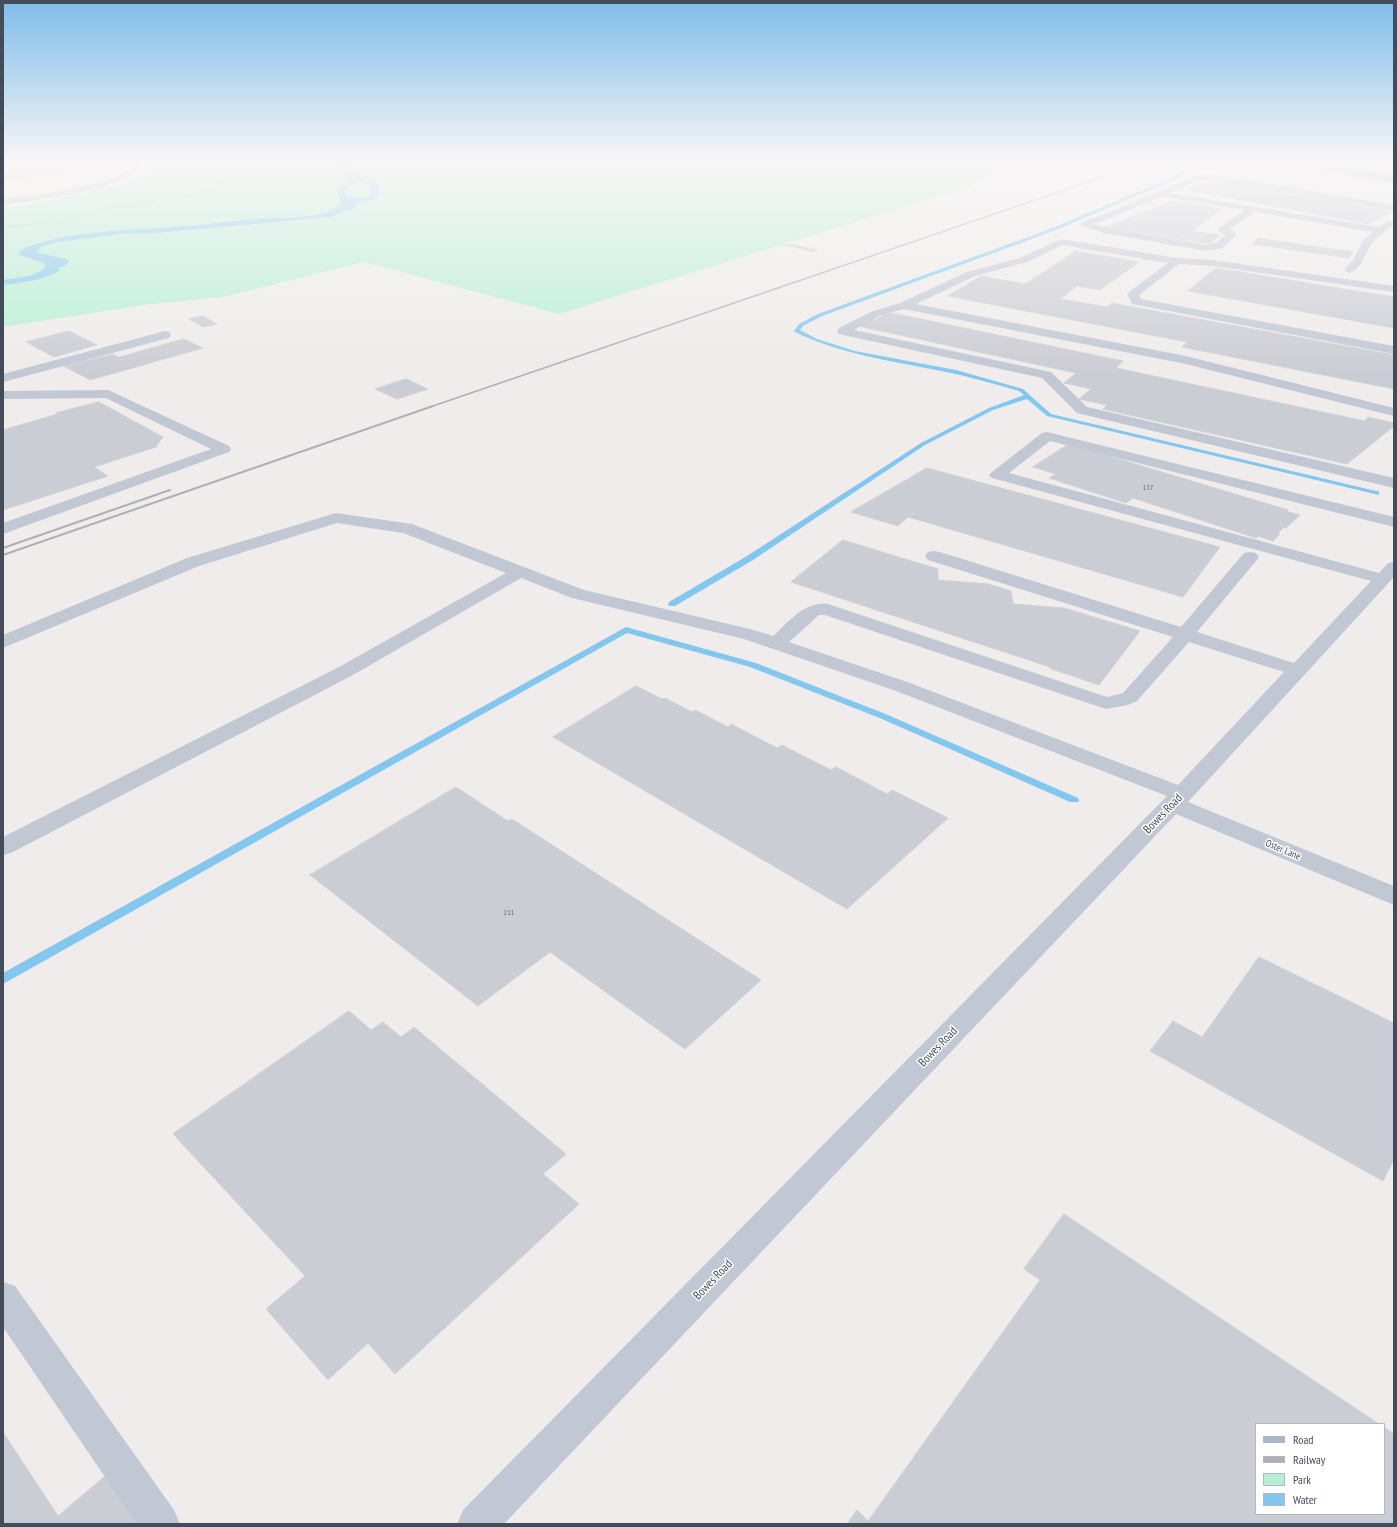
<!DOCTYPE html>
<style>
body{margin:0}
#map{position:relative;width:1397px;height:1527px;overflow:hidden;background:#efeceb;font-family:"PT Sans Narrow",sans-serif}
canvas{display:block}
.frame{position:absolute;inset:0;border:4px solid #444c59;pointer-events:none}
.legend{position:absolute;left:1255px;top:1423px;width:130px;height:92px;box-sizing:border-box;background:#fff;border:1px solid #b4b7bd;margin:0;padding:5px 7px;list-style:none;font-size:12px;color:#444c59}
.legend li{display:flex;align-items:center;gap:8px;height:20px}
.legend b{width:20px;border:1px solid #b4b7bd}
</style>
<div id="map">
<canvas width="1397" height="1527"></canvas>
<div class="frame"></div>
<ul class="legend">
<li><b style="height:5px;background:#aab6cc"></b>Road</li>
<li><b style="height:5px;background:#aeb0b7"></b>Railway</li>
<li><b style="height:11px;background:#b7efd5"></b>Park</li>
<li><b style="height:11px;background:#83c7ee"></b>Water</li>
</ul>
</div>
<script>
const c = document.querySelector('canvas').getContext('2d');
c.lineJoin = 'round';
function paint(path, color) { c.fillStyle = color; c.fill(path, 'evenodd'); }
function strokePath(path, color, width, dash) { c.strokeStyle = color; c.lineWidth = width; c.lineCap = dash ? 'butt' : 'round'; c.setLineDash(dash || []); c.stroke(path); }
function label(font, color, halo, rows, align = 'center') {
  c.font = font + ' "PT Sans Narrow",sans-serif'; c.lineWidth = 3; c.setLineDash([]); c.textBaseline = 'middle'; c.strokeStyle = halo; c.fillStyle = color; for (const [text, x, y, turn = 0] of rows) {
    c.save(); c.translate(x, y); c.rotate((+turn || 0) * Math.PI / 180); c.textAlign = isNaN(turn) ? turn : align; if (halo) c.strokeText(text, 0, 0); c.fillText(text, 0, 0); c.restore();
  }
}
paint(new Path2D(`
 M3,160h110l1,8 -41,17 -70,11z`), '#fcf8e2');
paint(new Path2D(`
 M168,160h844l-44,27 -409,127 -195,-52 -142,35 -79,8 -140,22v-120l18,-1 65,-13 40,-10 37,-16z`), '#b7efd5');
paint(new Path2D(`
 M326,160h12l3,3 17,7 1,7 16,8 3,6 -3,8 -22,5 4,3 -27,10 -172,16 -38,1 -63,8 -16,5 -5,6 8,3 23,3 2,3 -3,3 -8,3 2,2c-17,11 -37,12 -57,15v-5c11,-2 35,-3 42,-13l-1,-4 -25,-8 1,-5c49,-20 102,-19 153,-23 29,-2 57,-6 85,-8 25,-2 52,0 76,-9v-2l6,-2v-7l-4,-8 14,-11 -4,-2 -1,-7 -18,-8zM358,180l12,5 1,11 -5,2 -19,-3 -1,-5z`), '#83c7ee');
paint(new Path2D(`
 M339,160h5l36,26 -3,11 -36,13v-2l33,-13 3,-8z
 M1156,164l28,6 1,5 -134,57 -229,84 -19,10 -3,4 17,9 38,12 101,19 67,19 28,25 325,77h3v4l-332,-79 -20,-17 -34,11 -68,35 -172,115 -78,46h-6l-1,-2 1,-2 78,-46 174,-113 68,-35 35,-13 -5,-4c-28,-8 -55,-16 -83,-21 -49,-10 -96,-16 -141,-38l-1,-1 5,-7 19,-10 229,-84 134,-56v-2l-25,-6z
 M35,250l2,1 -1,1 25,6v2l-2,1 -28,-7v-2z
 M626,627l130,36 132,52 190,83 1,2 -1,2h-8l-188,-83 -132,-52 -123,-34 -624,351v-11z`), '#83c7ee');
const building = new Path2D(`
 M62,163l4,10 -63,8v-8l8,-1 -1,-3z
 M1214,181l173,30 4,2 -23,11 -180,-34z
 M1173,201l49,7 -30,23 28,4 -10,9 -104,-17z
 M1258,238l95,14 -5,6 -96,-14z
 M791,244l26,6 -4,2 -27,-7z
 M1076,251l63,11 -39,28 -23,-4 -17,13 47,8 5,-4 282,52v34l-212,-42 5,-5 -239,-46 33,-20 44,8z
 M1216,268l178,29v31l-206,-37z
 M887,312l236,49 -7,7 249,53 3,-4 26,6v3l-47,38 -244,-55 4,-4 -28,-6 12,-10 -27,-6 12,-10 -218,-47 13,-7 4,1z
 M203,316l14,8 -14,3 -14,-8z
 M69,331l28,14 -43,12 -28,-15z
 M184,339l19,9 -113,32 -26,-14 49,-12 6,3z
 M406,379l22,10 -31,10 -22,-10z
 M99,402l64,35 -7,10 -62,20 14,9 -105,34v-80l55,-16 -2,-1z
 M1069,444l219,66 -2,1 14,4 -14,13 -2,-1 -7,7h3l-7,7 -15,-5 -2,2 -123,-40 -7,5 -77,-25 7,-4 -23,-7z
 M927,468l293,79 -37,50 -275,-80 -10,9 -47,-14z
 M843,540l95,29v11l50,4 23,7 2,13 51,4 76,23 -41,54 -50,-17 1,-1 -259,-85z
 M636,686l26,13 3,-1 27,14 3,-2 33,17 3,-3 46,24 5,-3 49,25 5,-3 51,27 5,-4 56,28 -101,91 -294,-172z
 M456,787l52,34 4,-2 249,161 -76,69 -135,-97 -72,54 -168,-131z
 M1259,957l135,66v136l-11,22 -233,-130 23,-30 29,16z
 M349,1011l22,19 12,-8 18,15 13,-10 152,127 -23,20 36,30 -184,170 -27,-31 -40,37 -62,-71 39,-33 -132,-142z
 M1064,1214l315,210h-123v90h128v-87l10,7v90h-547l10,-14 11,11 172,-241 -16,-11z
 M3,1432l55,84 53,-45 37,53h-145z`);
paint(building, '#cbcdd4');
strokePath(building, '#cfd1d8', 1);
strokePath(new Path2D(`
 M211,160l8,5 5,7
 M224,172l60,-12
 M3,228l64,-8 46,-13 92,-15 17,-7 2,-13`), '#6fcead', 1, [1.5, 1]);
paint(new Path2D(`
 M138,160h8c-13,31 -112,40 -143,45v-6c27,-4 123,-13 135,-39z
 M1066,160h9l-5,6h-3l-4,-2z
 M1255,160h17l122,17v6l-135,-20h-3z
 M1197,175h19l178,30v6l-178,-30h-18l-28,12 209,34 10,-7 5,3c-6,8 -16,12 -22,20 -7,9 -10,27 -23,30l-5,-3 9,-10 11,-21 9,-7 -118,-20 -26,17 8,5 -14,14 -16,3 -104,-18 -21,-7 -2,-2 2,-2 38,-14zM1161,197l84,13 -26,18 -2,2 8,5 -9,8 -9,2 -102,-18 -11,-3z
 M1061,239l116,19 36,2 181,26v6l-181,-26 -34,-2 -40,31 2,4 253,47v8l-262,-50 -5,-10 2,-2 39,-29 -106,-18 -34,17 -53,14 -59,28 270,52 208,52v8l-208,-52 -282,-55 -23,6 -27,15 197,42 36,35 307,71v10l-317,-75 -35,-35 -199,-43 -4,-1 -2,-3 2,-3 34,-17 27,-8 67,-31 53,-14z
 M165,331l4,1 2,3 -2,3 -166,44v-8z
 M108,390l121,56 2,3 -2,3 -226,82v-11l208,-74 -105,-51 -103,1v-8z
 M1047,432l347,85v10l-344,-86 -41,32 370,100 9,-10 6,-1v15l-206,225 206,84v19l-218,-91 -672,710h-47l6,-14 704,-714 -271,-105 -152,-52 -172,-41 -51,-20 -168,97 -342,178 -8,2v-18l336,-170 167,-94 -103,-40 -66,-10 -138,43 -196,82v-13l184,-77 149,-45 76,11 172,66 166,39 23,7c17,-15 30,-34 55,-32l279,93 16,-4 50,-56 -245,-77 -3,-4 3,-4 6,-1 6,1 241,75 63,-74 6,-1 6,1 3,4 -3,4 -59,71 97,31 77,-82 -379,-103 -3,-3 3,-3 50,-39zM819,615h6l281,94 22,-4 9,-4 52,-59 95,30 -106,113 -268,-102 -121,-41z
 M3,1282l12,4 159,224 6,14h-43l-134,-197z`), '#c1c8d4');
paint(new Path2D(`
 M1249,160l51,2 94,12v6l-94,-14 -47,-4z`), '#aab6cc');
strokePath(new Path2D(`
 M430,407l722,-247`), '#aeb0b7', 1.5);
strokePath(new Path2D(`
 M3,548l167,-58
 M3,555l430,-149`), '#aeb0b7', 2);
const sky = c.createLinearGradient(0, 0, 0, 374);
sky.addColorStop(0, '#7fbcea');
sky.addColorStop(0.43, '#f8f6f6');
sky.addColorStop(1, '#f8f6f600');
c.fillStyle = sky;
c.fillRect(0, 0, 1397, 374);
label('8px', '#666c78', null, [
 ["137",1148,488],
 ["211",509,913]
]);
label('10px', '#444c59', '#fff', [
 ["Oster Lane",1283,850,23]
]);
label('12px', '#444c59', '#fff', [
 ["Bowes Road",1163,814,-46],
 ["Bowes Road",938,1047,-46],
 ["Bowes Road",713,1280,-46]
]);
</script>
